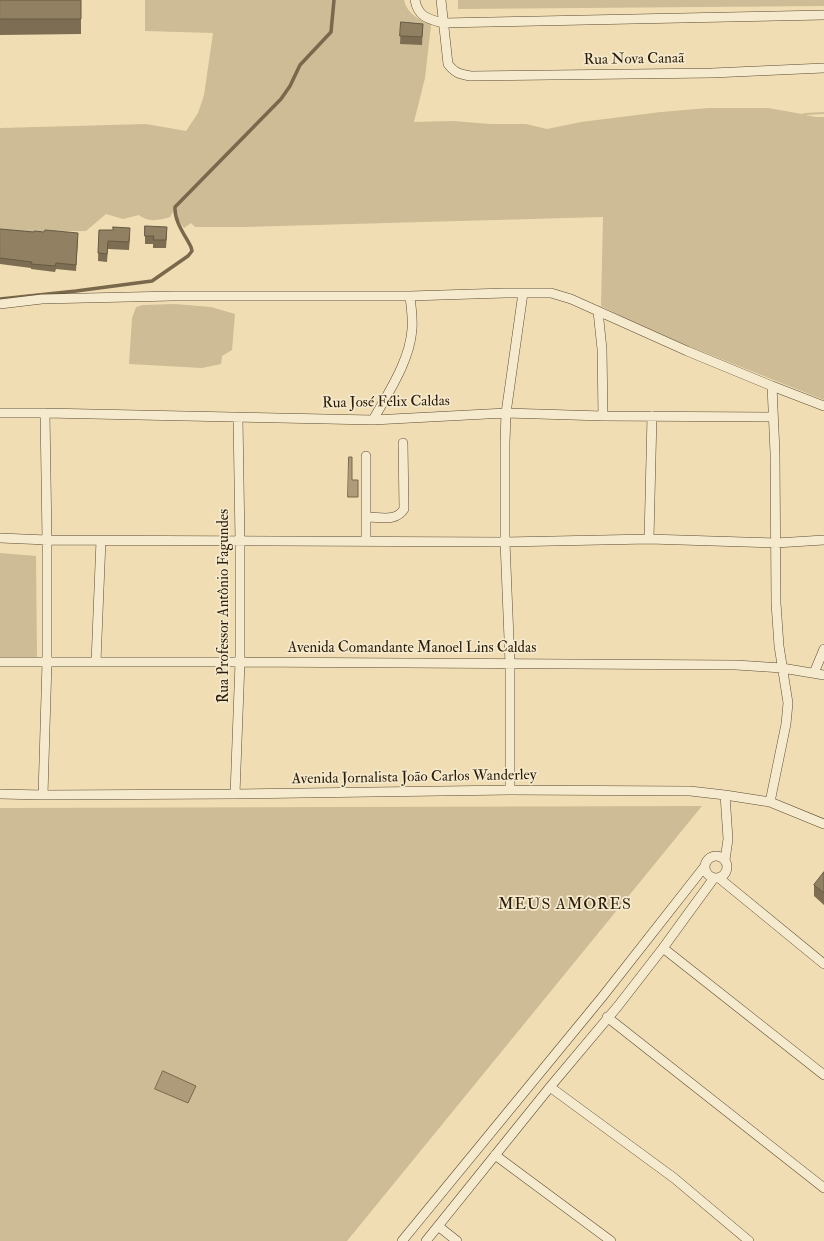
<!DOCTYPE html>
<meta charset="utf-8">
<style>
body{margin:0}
canvas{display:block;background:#f0ddb3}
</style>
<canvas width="824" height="1241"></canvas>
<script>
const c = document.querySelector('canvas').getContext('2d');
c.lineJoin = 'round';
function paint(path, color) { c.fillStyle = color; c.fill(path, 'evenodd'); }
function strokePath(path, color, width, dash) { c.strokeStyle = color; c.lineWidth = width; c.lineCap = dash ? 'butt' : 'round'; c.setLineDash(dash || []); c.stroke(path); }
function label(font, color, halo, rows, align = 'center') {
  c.font = font + ' "IM FELL Double Pica",serif'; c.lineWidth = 3.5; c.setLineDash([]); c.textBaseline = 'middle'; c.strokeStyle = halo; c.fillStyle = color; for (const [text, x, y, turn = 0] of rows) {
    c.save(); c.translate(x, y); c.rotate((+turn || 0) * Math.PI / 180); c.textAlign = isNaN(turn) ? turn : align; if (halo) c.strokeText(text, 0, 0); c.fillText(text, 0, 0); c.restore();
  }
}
paint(new Path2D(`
 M145,0h259c3,14 16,20 27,25l-6,53 -11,44 39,-1 37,3h36l21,5 34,-7 80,-10 47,-4h60l34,6 3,-1 19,-1v2l-19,1 11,2h8v283l-176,-70 -47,-24 2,-89 -359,10h-49l-4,-4 -7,5 -7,-9 -2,-11 -5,9c-11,3 -21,6 -31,-2l-16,4 -17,-5 -20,17 -86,1v-104l146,-4 40,7 12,-18 6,-18 9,-62 -68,-2z
 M458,0h366v6l-366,3z
 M175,304l36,3 24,7 -3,36 -10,6 -1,8 -19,4 -73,-4 3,-46 4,-11 7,-2z
 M0,553l36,3 1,102 -37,-1z
 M702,806l-355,435h-347v-433z`), '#cebc96');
const water = new Path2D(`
 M349,457h3v23h6v17h-10z
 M163,1071l33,15 -8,17 -33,-14z`);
paint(water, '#ad9b79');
strokePath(water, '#79684c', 1);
strokePath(new Path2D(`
 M0,299l76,-8 76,-10 36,-25 4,-5 -1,-4c-6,-12 -17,-26 -16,-40l106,-108 9,-13 10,-21 31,-33 3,-32`), '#79684c', 3.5);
const street = new Path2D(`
 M415,0c3,17 13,19 28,23l381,-8
 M441,0l7,64c7,9 11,10 23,12l241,-3 112,-5
 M0,304l42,-5 131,-3h237l95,-3h46l20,6 116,52 85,35 52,20
 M598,311l4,38 1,67
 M0,413h45l328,7 133,-7 97,3 170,1
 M373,420c15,-27 37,-59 39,-91 1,-11 -1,-22 -2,-33
 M367,517c14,0 29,5 37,-8l-1,-66
 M0,538l47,2 458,2 144,-3 127,4 48,-3
 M649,539l3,-123
 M366,541v-85
 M0,662h240l496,3 46,3 42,7
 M96,662l5,-122
 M814,673l10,-24
 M510,790v-127l-5,-121v-99l1,-30 17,-120
 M0,794l43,1 192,-1 275,-4 180,1 35,4 45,7 54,22
 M235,794l5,-132v-121l-2,-123
 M43,795l4,-133v-122l-2,-127
 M770,802l16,-78 2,-21 -9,-57 -3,-43 -1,-150 -3,-67
 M705 867a11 11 0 1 1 22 0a11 11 0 1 1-22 0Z
 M725,860l3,-21 -3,-44
 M719,878l105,86
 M663,948l161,127
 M607,1017l217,171
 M550,1087l124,91 75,63
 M495,1155l116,86
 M438,1226l19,15
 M402,1241l201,-245 102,-130
 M426,1241l124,-154 68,-81 45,-58 51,-70`);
strokePath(street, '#5c4c33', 10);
strokePath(street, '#f5e9ce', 9);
paint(new Path2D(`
 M0,0h81v34l-81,1z
 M401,22l22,2 -1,21 -22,-1z
 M145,226l22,9 -1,13h-13v-4h-8z
 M0,229l78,10 -2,32 -20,-2 -1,3 -24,-3v-1l-31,-4z
 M99,230l31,6 -1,14 -21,-1 -1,13 -9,-1z
 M824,872v33l-10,-9v-11z`), '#7d6e53');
const building = new Path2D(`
 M0,0h81v19h-81z
 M401,22l22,2 -1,13 -22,-1z
 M145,226l22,1 -1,13h-13l1,-4h-9z
 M113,227l17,1 -1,14 -21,-1 -1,13 -9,-1 1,-23h14z
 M0,229l34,3v-1l10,1 1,-2 33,3 -2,32 -20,-2 -1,3 -24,-2 1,-2 -32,-4z
 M824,872v21l-10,-8z`);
paint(building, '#918061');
strokePath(building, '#665a44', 1);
label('15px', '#2a1c08', '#f5e9ce', [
 ["Rua Nova Canaã",634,60,-1],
 ["Rua José Félix Caldas",386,403,-1],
 ["Rua Professor Antônio Fagundes",225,606,-90],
 ["Avenida Comandante Manoel Lins Caldas",412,649],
 ["Avenida Jornalista João Carlos Wanderley",414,778,-1]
]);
c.letterSpacing = '1px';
label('16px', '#2a1c08', '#f5e9ce', [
 ["MEUS AMORES",565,906]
]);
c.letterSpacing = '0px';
</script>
